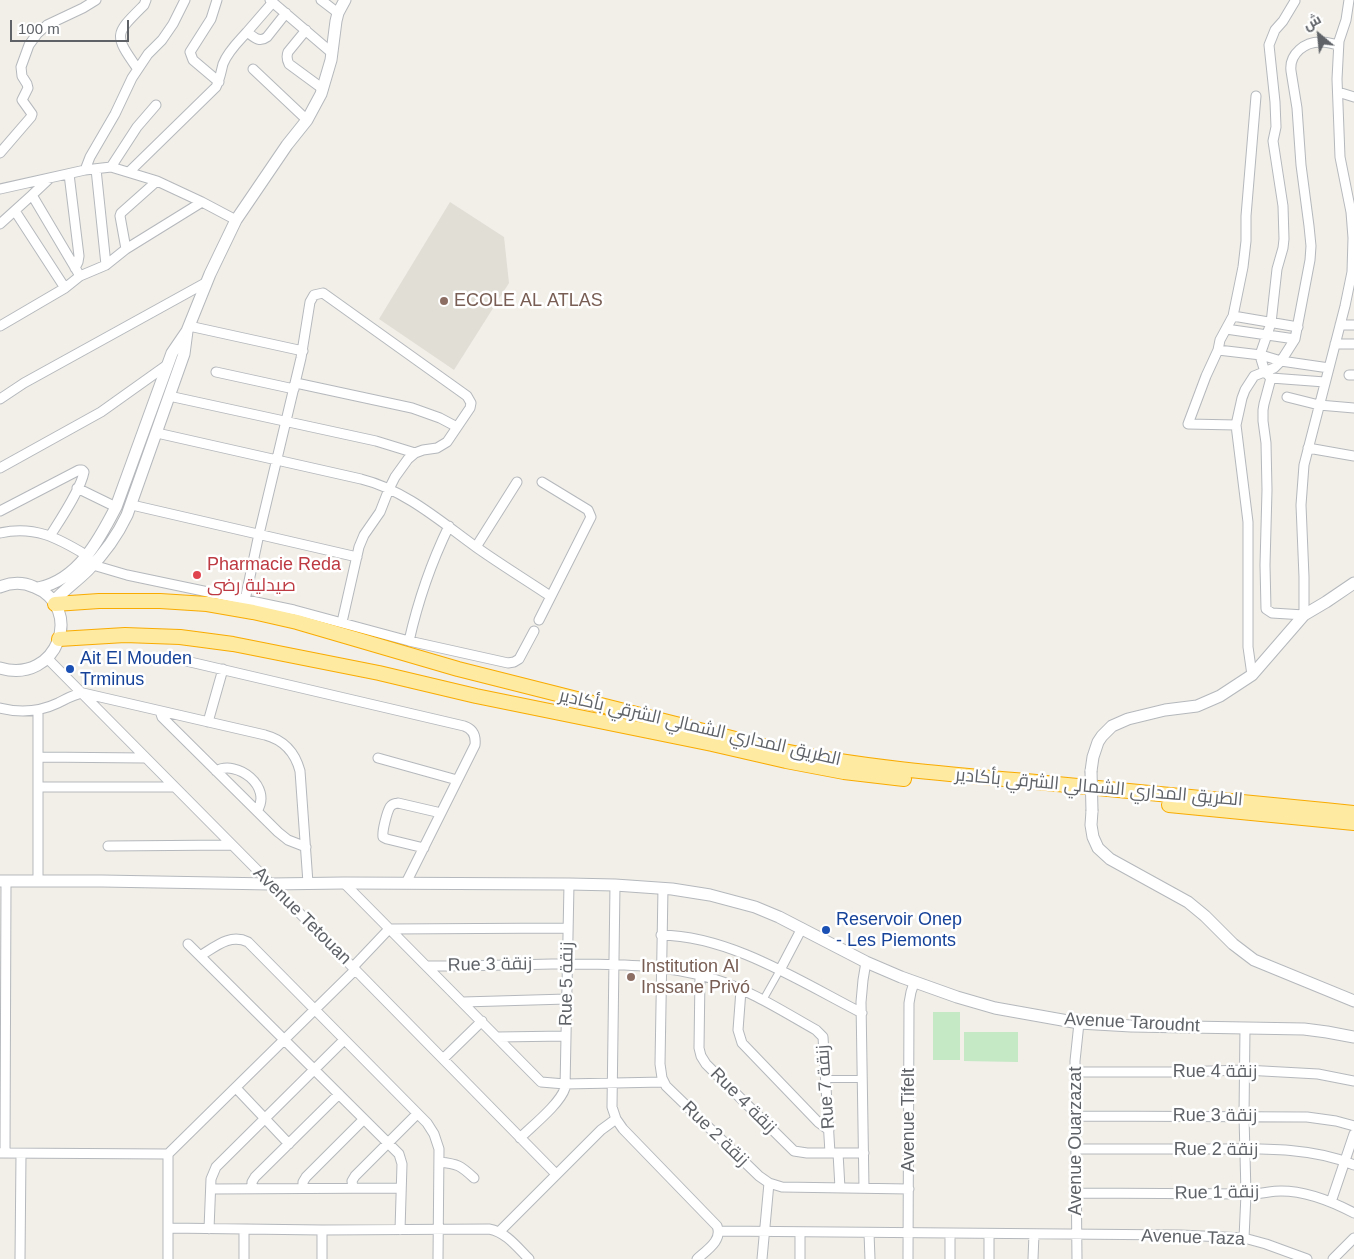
<!DOCTYPE html>
<meta charset="utf-8">
<style>
body{margin:0}
#map{position:relative;width:1354px;height:1259px;overflow:hidden;background:#f1efe8;font-family:Helvetica,Cairo,sans-serif}
canvas{display:block}
.north{position:absolute;left:1294px;top:10px;width:50px;height:50px;-webkit-text-stroke:4px #fff;paint-order:stroke;rotate:332deg;font-size:14px;font-weight:700;line-height:20px;text-align:center;color:#5f6368}
.north::after{content:'';display:block;margin:auto;width:18px;height:22px;background:#5f6368;clip-path:polygon(50% 0,100% 100%,50% 72%,0 100%)}
.scale{position:absolute;left:10px;top:20px;width:119px;height:22px;box-sizing:border-box;border:2px solid #5f6368;border-top:0;padding-left:6px;font-size:15px;line-height:18px;white-space:nowrap;color:#5f6368;-webkit-text-stroke:4px #fff;paint-order:stroke}
</style>
<div id="map">
<canvas width="1354" height="1259"></canvas>
<div class="north">ش</div>
<div class="scale">100 m</div>
</div>
<script>
const c = document.querySelector('canvas').getContext('2d');
c.lineJoin = 'round';
function paint(path, color) { c.fillStyle = color; c.fill(path, 'evenodd'); }
function strokePath(path, color, width, dash) { c.strokeStyle = color; c.lineWidth = width; c.lineCap = dash ? 'butt' : 'round'; c.setLineDash(dash || []); c.stroke(path); }
function label(font, color, halo, rows, align = 'center') {
  c.font = font + ' Helvetica,Cairo,sans-serif'; c.lineWidth = 5; c.setLineDash([]); c.textBaseline = 'middle'; c.strokeStyle = halo; c.fillStyle = color; for (const [text, x, y, turn = 0] of rows) {
    c.save(); c.translate(x, y); c.rotate((+turn || 0) * Math.PI / 180); c.textAlign = isNaN(turn) ? turn : align; if (halo) c.strokeText(text, 0, 0); c.fillText(text, 0, 0); c.restore();
  }
}
paint(new Path2D(`
 M450,202l54,35 5,46 -55,87 -75,-51z`), '#e1ded6');
paint(new Path2D(`
 M933,1012h27v48h-27z
 M964,1032h54v30l-54,-1z`), '#c5e8c5');
const pedestrian = new Path2D(`
 M763,1000l17,-30
 M825,1079h38`);
const minor = new Path2D(`
 M217,0l-6,19 -21,33 3,8 26,22
 M270,0l62,53
 M321,0l17,13
 M1295,1l-12,20 -8,9 -6,15 6,57 1,25 -3,14 10,65 1,33 -1,9 -6,21 -6,54 -10,29v7l4,13 6,6 -7,26 -1,6v11l3,22 1,47 -2,75 1,44 6,4 32,2v-38l-3,-72 3,-40 41,-159 7,-34 1,-34 -2,-26 -11,-55 -3,-78 2,-38 7,-21 3,-20
 M273,2l-26,30c7,5 12,11 20,5l19,-24
 M306,30l-18,22c-2,5 -1,8 1,12l34,25
 M137,68c-24,-34 -22,-34 7,-63l2,-5
 M253,69l54,51
 M1338,92l16,5
 M0,153l31,-36 1,-3 -10,-14 6,-12 -1,-4 -5,-8 -1,-9 8,-22 8,-11 10,-9 36,-17 13,-8
 M111,167l26,-40 19,-22
 M96,169l10,96
 M85,170l5,-13 25,-43 17,-36 16,-24 14,-14 11,-16 12,-24
 M129,172l87,-85c4,-8 5,-15 7,-23 5,-13 16,-23 24,-32
 M69,174l10,82 -1,6 -3,6
 M50,178l-18,17 48,81
 M0,189l85,-19 26,-3 46,14 45,21 34,18
 M15,211l50,77
 M0,224l32,-29
 M126,249l-6,-33 1,-3 36,-32
 M1233,316l65,11
 M1340,325h14
 M0,326l65,-38 15,-12 26,-11 20,-16 76,-47
 M189,326l114,25
 M1226,329l69,10
 M1335,344h19
 M1218,350l43,5 20,6 48,7
 M216,372l78,17
 M1349,375h5
 M1271,378l54,4
 M296,383l116,25 28,10 17,9
 M169,396l207,45 39,12
 M1287,397l32,8 35,3
 M0,399l24,-16 183,-101
 M1236,425l-48,-1 18,-48 12,-26 2,-10 13,-24 10,-49 3,-26v-25l10,-120
 M157,433l204,46c44,11 79,42 115,68 24,17 50,33 74,49
 M1308,448l46,8
 M0,468l101,-56 66,-47
 M77,488l39,19
 M132,505l225,52
 M0,511l79,-41h3l2,2c-3,17 -24,48 -34,64
 M0,533c34,-8 58,5 86,22
 M476,547l41,-65
 M93,565l34,10 167,35 115,31 99,22 6,-1 5,-3 15,-28
 M245,600l14,-66 42,-176 9,-56 4,-7 9,-2 144,103 4,7 -1,5 -23,34 -10,6 -14,2 -8,3 -7,6 -13,18 -6,12 -9,23 -16,23 -5,12 -17,75
 M539,620l52,-103 -3,-7 -46,-28
 M409,641c9,-40 22,-78 40,-115
 M47,658l224,226 285,290
 M186,661l278,65c9,3 12,10 11,19l-69,138
 M1252,675l-4,-28v-125l-12,-97 6,-27 3,-8 9,-14 20,-8 7,-7 14,-22 15,-79 1,-14 -2,-20 -8,-61 -4,-57 -6,-37c-2,-17 14,-30 31,-29 6,0 11,2 16,3
 M0,708c20,5 39,4 58,-5 8,-4 16,-9 25,-10l182,42c19,5 30,17 35,36l8,112
 M160,711l2,6 5,5 111,110 10,8 18,7
 M208,722l15,-53
 M38,757l107,1
 M378,758l79,22
 M216,771c21,-12 57,16 41,40
 M38,787h136
 M108,846l124,-1
 M424,848l-37,-9 -4,-2c-1,-6 4,-25 7,-30 3,-4 4,-3 8,-4l43,10
 M38,881v-171
 M344,883l197,199 24,2 99,-2
 M615,885l-3,222 4,12 7,10 94,97c6,14 -10,24 -20,33
 M663,888l-3,176 2,14 4,8 93,90 10,7 13,4 127,2
 M661,935c70,1 140,47 201,78
 M188,944l211,210 3,10 -2,66
 M200,956c15,-9 30,-23 48,-14l179,181 7,11 5,15 -1,110
 M427,966c41,0 83,-1 125,-2 55,0 110,-1 162,15 36,11 70,33 102,51l7,7 7,116
 M353,967l36,-38 179,-1
 M780,970l22,-42
 M700,976l-1,72 2,8 5,8 88,87 13,2h57
 M741,990l-3,40 4,13 76,79 11,8
 M463,1002l104,-3
 M498,1037l68,-1
 M443,1059l39,-38
 M1075,1072h100l70,-2 73,4 36,7
 M236,1088l53,56
 M1076,1116l231,1 29,4 18,5
 M520,1138c12,-12 40,-34 45,-50l4,-204
 M1076,1149c44,0 87,0 130,0 48,0 104,-3 148,16
 M0,1153l168,1 187,-184
 M5,1153l1,-272
 M838,1153l2,35
 M168,1154v105
 M439,1162c19,2 21,3 35,16
 M303,1188v-6l3,-5 58,-58
 M353,1188l-1,-7 3,-5 62,-62
 M864,1188l-3,-186 2,-22 3,-18
 M211,1189l190,-1
 M252,1189v-7l3,-5 84,-83
 M1076,1193l173,1c11,0 22,-3 32,-3 25,0 52,11 73,22
 M1331,1202l23,-68
 M168,1228l154,2 167,-1c17,3 28,18 40,30
 M209,1229l2,-50 5,-12 128,-127
 M719,1231l462,4 63,3 22,6 41,15
 M499,1232l102,-102 15,-11
 M869,1233l1,26
 M989,1234v25
 M1244,1238l2,-44 -2,-78 1,-88
 M20,1259l1,-105
 M244,1259v-30
 M322,1259v-29
 M762,1259l7,-76
 M800,1259v-27
 M908,1259l1,-256 2,-11 3,-9
 M950,1259v-26
 M1033,1259l1,-25
 M1077,1259l-2,-198 4,-38
 M1333,1259l21,-21`);
const tertiary = new Path2D(`
 M0,587c12,-5 23,-5 34,0 51,20 24,98 -34,81
 M38,588c40,-8 61,-48 78,-81l56,-154 15,-22 23,-57 26,-54 51,-75 20,-25 14,-26 10,-34 5,-39 2,-8 7,-13
 M53,602c11,-12 24,-21 35,-32 16,-16 29,-34 39,-55l57,-161 3,-23
 M1091,771l2,-14 5,-15 4,-6 10,-10 16,-7 37,-9 32,-4 23,-10 32,-21 52,-60 22,-13 28,-19
 M1092,811l-1,14 2,12 5,11 12,11 78,43 17,14 28,28 21,16 100,41
 M0,881h102l169,3 73,-1 225,1 46,1 57,4 38,6 45,12 24,10 87,45 35,15 56,20 38,11 84,15 52,3 173,3 23,3 27,5`);
const trunk = new Path2D(`
 M55,604l44,-3h61l47,3 46,8 44,10 161,47 321,81c82,17 165,24 247,31 110,11 219,21 328,32
 M59,639l66,-4 27,1 28,1 53,7 146,29 97,23 236,48 74,17 58,11 60,7
 M1169,805l185,18`);
strokePath(pedestrian, '#b5b8bc', 8);
strokePath(minor, '#b5b8bc', 11);
strokePath(tertiary, '#b5b8bc', 13);
strokePath(trunk, '#f9ab00', 16);
strokePath(pedestrian, '#fff', 6);
strokePath(minor, '#fff', 9);
strokePath(tertiary, '#fff', 11);
strokePath(trunk, '#feeaa1', 14);
const tertiaryBridge = new Path2D(`
 M1091,771l1,40`);
strokePath(tertiaryBridge, '#b5b8bc', 13, []);
strokePath(tertiaryBridge, '#fff', 11);
for (const [x, y, r, color] of [
 [444,301,5,"#8d6e63"],
 [197,575,5,"#e0444e"],
 [70,669,5,"#1a4fb4"],
 [826,930,5,"#1a4fb4"],
 [631,977,5,"#8d6e63"]
]) { const dot = new Path2D(); dot.arc(x, y, r, 0, 2 * Math.PI); c.fillStyle = color; c.fill(dot); strokePath(dot, '#fff', 2); }
label('18px', '#785e54', '#fff', [
 ["ECOLE AL ATLAS",454,301],
 ["Institution Al",641,967],
 ["Inssane Privó",641,988]
], 'left');
label('18px', '#be3a42', '#fff', [
 ["Pharmacie Reda",207,565],
 ["صيدلية رضى",207,586]
], 'left');
label('18px', '#164399', '#fff', [
 ["Ait El Mouden",80,659],
 ["Trminus",80,680],
 ["Reservoir Onep",836,920],
 ["- Les Piemonts",836,941]
], 'left');
label('18px', '#5f6368', '#fff', [
 ["الطريق المداري الشمالي الشرقي بأكادير",700,728,13],
 ["الطريق المداري الشمالي الشرقي بأكادير",1099,788,5],
 ["Avenue Tetouan",302,916,45],
 ["Rue 3 زنقة",490,965,-1],
 ["Rue 5 زنقة",567,984,-89],
 ["Avenue Taroudnt",1132,1023,3],
 ["Rue 4 زنقة",1215,1072],
 ["Rue 7 زنقة",826,1087,-94],
 ["Rue 4 زنقة",743,1101,45],
 ["Rue 3 زنقة",1215,1116],
 ["Avenue Tifelt",909,1120,-90],
 ["Rue 2 زنقة",715,1134,44],
 ["Avenue Ouarzazat",1076,1141,-90],
 ["Rue 2 زنقة",1216,1150],
 ["Rue 1 زنقة",1217,1193,-1],
 ["Avenue Taza",1193,1238,2]
]);
</script>
